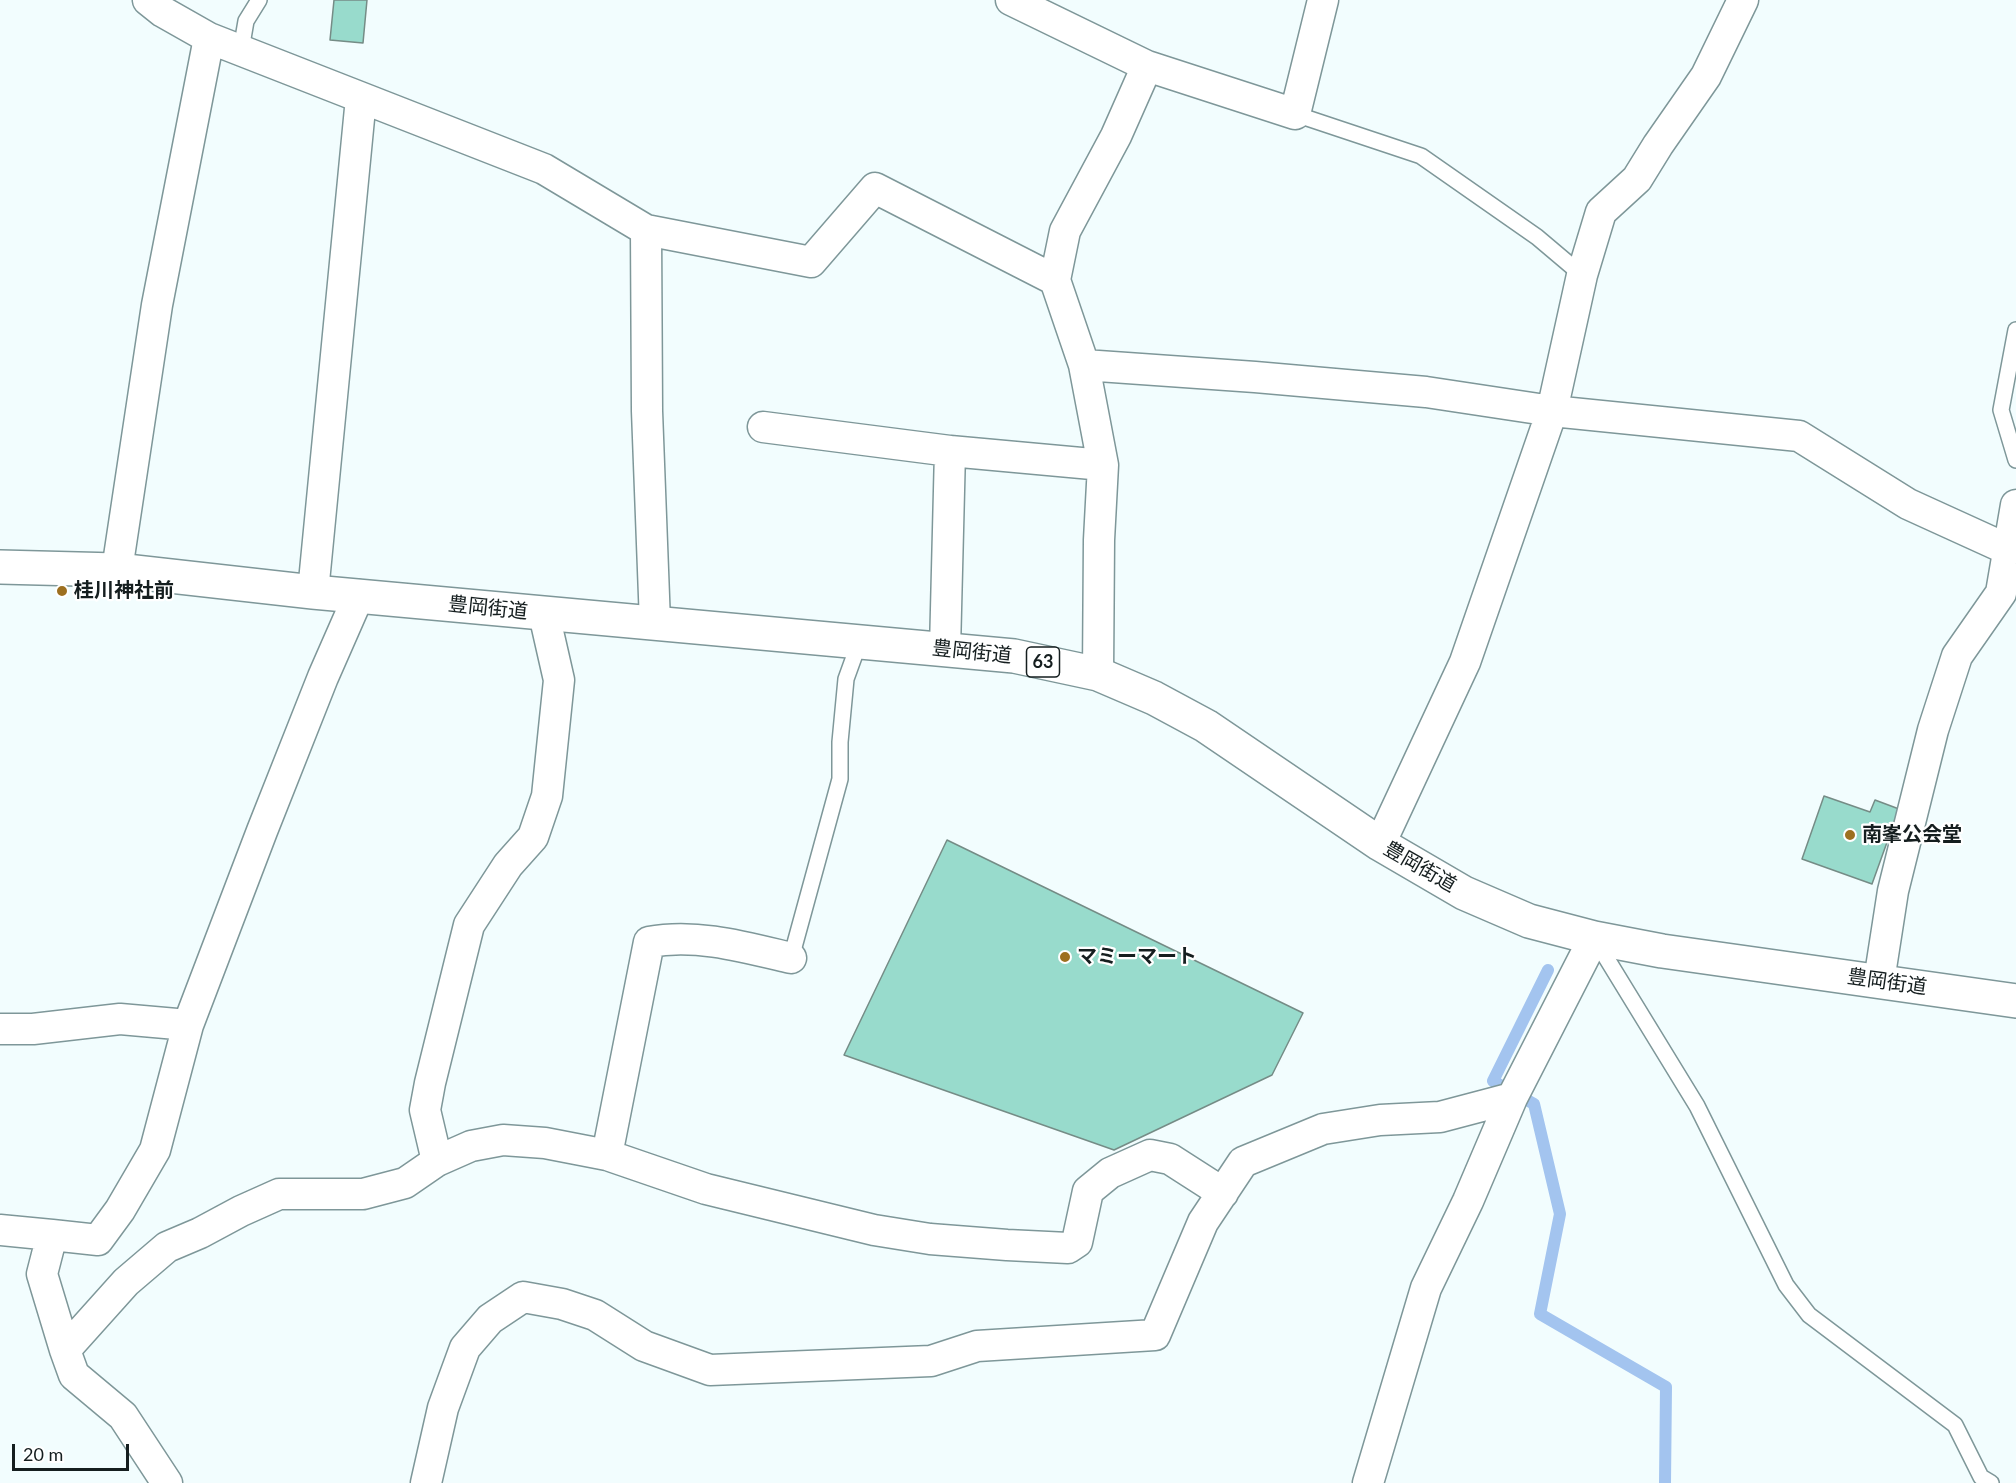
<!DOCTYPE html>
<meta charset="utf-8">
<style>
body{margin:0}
#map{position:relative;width:2016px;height:1483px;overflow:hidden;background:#f2fdfe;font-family:Lato,sans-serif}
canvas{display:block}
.scale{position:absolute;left:12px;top:1444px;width:117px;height:27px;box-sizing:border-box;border:3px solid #151e1f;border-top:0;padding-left:8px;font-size:18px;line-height:21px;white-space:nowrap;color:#151e1f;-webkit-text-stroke:4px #fff;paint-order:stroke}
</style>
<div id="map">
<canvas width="2016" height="1483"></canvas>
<div class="scale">20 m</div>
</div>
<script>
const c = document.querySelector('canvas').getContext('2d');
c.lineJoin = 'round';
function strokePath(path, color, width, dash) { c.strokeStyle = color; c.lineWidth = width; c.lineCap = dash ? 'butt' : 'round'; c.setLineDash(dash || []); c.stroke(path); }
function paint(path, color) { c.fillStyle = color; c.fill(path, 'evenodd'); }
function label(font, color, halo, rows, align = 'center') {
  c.font = font + ' Lato,"Noto Sans JP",sans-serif'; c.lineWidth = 4.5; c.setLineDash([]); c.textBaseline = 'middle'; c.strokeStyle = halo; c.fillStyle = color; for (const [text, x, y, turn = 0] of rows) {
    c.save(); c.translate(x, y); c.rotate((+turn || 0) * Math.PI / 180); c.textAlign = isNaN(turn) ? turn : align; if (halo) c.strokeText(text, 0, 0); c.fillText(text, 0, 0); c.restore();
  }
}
strokePath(new Path2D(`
 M1548,970l-55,111 41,23 26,110 -20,100 126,73 -1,96`), '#a3c4ef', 12);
const building = new Path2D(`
 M334,0h33l-4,43 -33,-3z
 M1824,796l46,16 5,-12 24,9 -27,75 -70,-25z
 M947,840l356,173 -31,62 -158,75 -270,-95z`);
paint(building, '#98dbcc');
strokePath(building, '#758c86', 1.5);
const lane = new Path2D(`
 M241,50l5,-29 13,-21
 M1295,114l126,42 116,81 45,38
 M2016,330l-15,80 15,50
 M1596,941l101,165 89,179 23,30 146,110 26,52 10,6
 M791,958l49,-179v-37l6,-63 13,-36`);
const street = new Path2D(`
 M148,0l15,12 46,26 335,131 102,61 165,32 64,-74 180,92 29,85 171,12 171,15 126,19 247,25 109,68 101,46
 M1011,0l136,66
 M646,230l1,181 8,212
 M1055,280l10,-49 51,-95 31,-70 148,48 28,-114
 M1084,365l19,100 -4,75 -1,134
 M763,427l187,24
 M117,570l40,-265 52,-267
 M313,592l48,-494
 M945,649l5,-198 153,14
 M1380,844l85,-182 87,-251 30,-136 19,-63 36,-33 21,-34 48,-69 37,-76
 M1879,981l14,-90 40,-161 24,-74 44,-63 15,-88
 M0,1029h33l87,-10 68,6
 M607,1155l42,-213c47,-9 96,5 142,16
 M437,1161l-12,-51 5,-27 39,-158 39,-60 25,-28 14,-41 12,-116 -15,-66
 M0,1230l52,5
 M65,1350l61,-68 41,-35 33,-14 41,-22 38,-17h84l42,-11 32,-22 34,-15 32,-6 42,3 62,12 99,34 168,41 56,9 77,6 61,3 9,-6 11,-51 22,-18 40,-18 20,4 53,34
 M167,1483l-44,-67 -49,-41 -9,-25 -23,-76 10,-39 46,5 22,-30 35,-60 33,-125 74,-194 61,-154 36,-82
 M426,1483l17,-75 22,-60 25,-29 33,-22 39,7 33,11 49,31 66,24 221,-9 46,-15 178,-11 48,-113 40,-60 80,-33 57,-9 60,-3 72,-19
 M1368,1483l58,-195 42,-87 44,-103 82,-160`);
const primary = new Path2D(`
 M0,567l117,3 196,22 701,64 84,18 56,24 52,28 174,118 84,49 65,28 65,17 68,13 354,50`);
strokePath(lane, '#7e9799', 18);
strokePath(street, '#7e9799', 33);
strokePath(primary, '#7e9799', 36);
strokePath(lane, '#fff', 15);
strokePath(street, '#fff', 30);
strokePath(primary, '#fff', 33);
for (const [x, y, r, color] of [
 [62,591,6,"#9d7020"],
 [1850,835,6,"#9d7020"],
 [1065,957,6,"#9d7020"]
]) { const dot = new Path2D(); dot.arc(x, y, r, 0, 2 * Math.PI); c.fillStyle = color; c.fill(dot); strokePath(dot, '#fff', 2); }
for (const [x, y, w] of [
 [1043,662,33]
]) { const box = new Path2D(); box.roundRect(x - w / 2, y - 15, w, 30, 4.5); c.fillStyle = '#fff'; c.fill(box); strokePath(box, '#151e1f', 1.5); }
label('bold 18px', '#151e1f', null, [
 ["63",1043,662]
]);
label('bold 20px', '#151e1f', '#fff', [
 ["桂川神社前",74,591],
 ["南峯公会堂",1862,835],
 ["マミーマート",1077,957]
], 'left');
label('20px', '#151e1f', '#fff', [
 ["豊岡街道",488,608,6],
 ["豊岡街道",972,652,6],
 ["豊岡街道",1420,867,30],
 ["豊岡街道",1887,982,8]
]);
</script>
